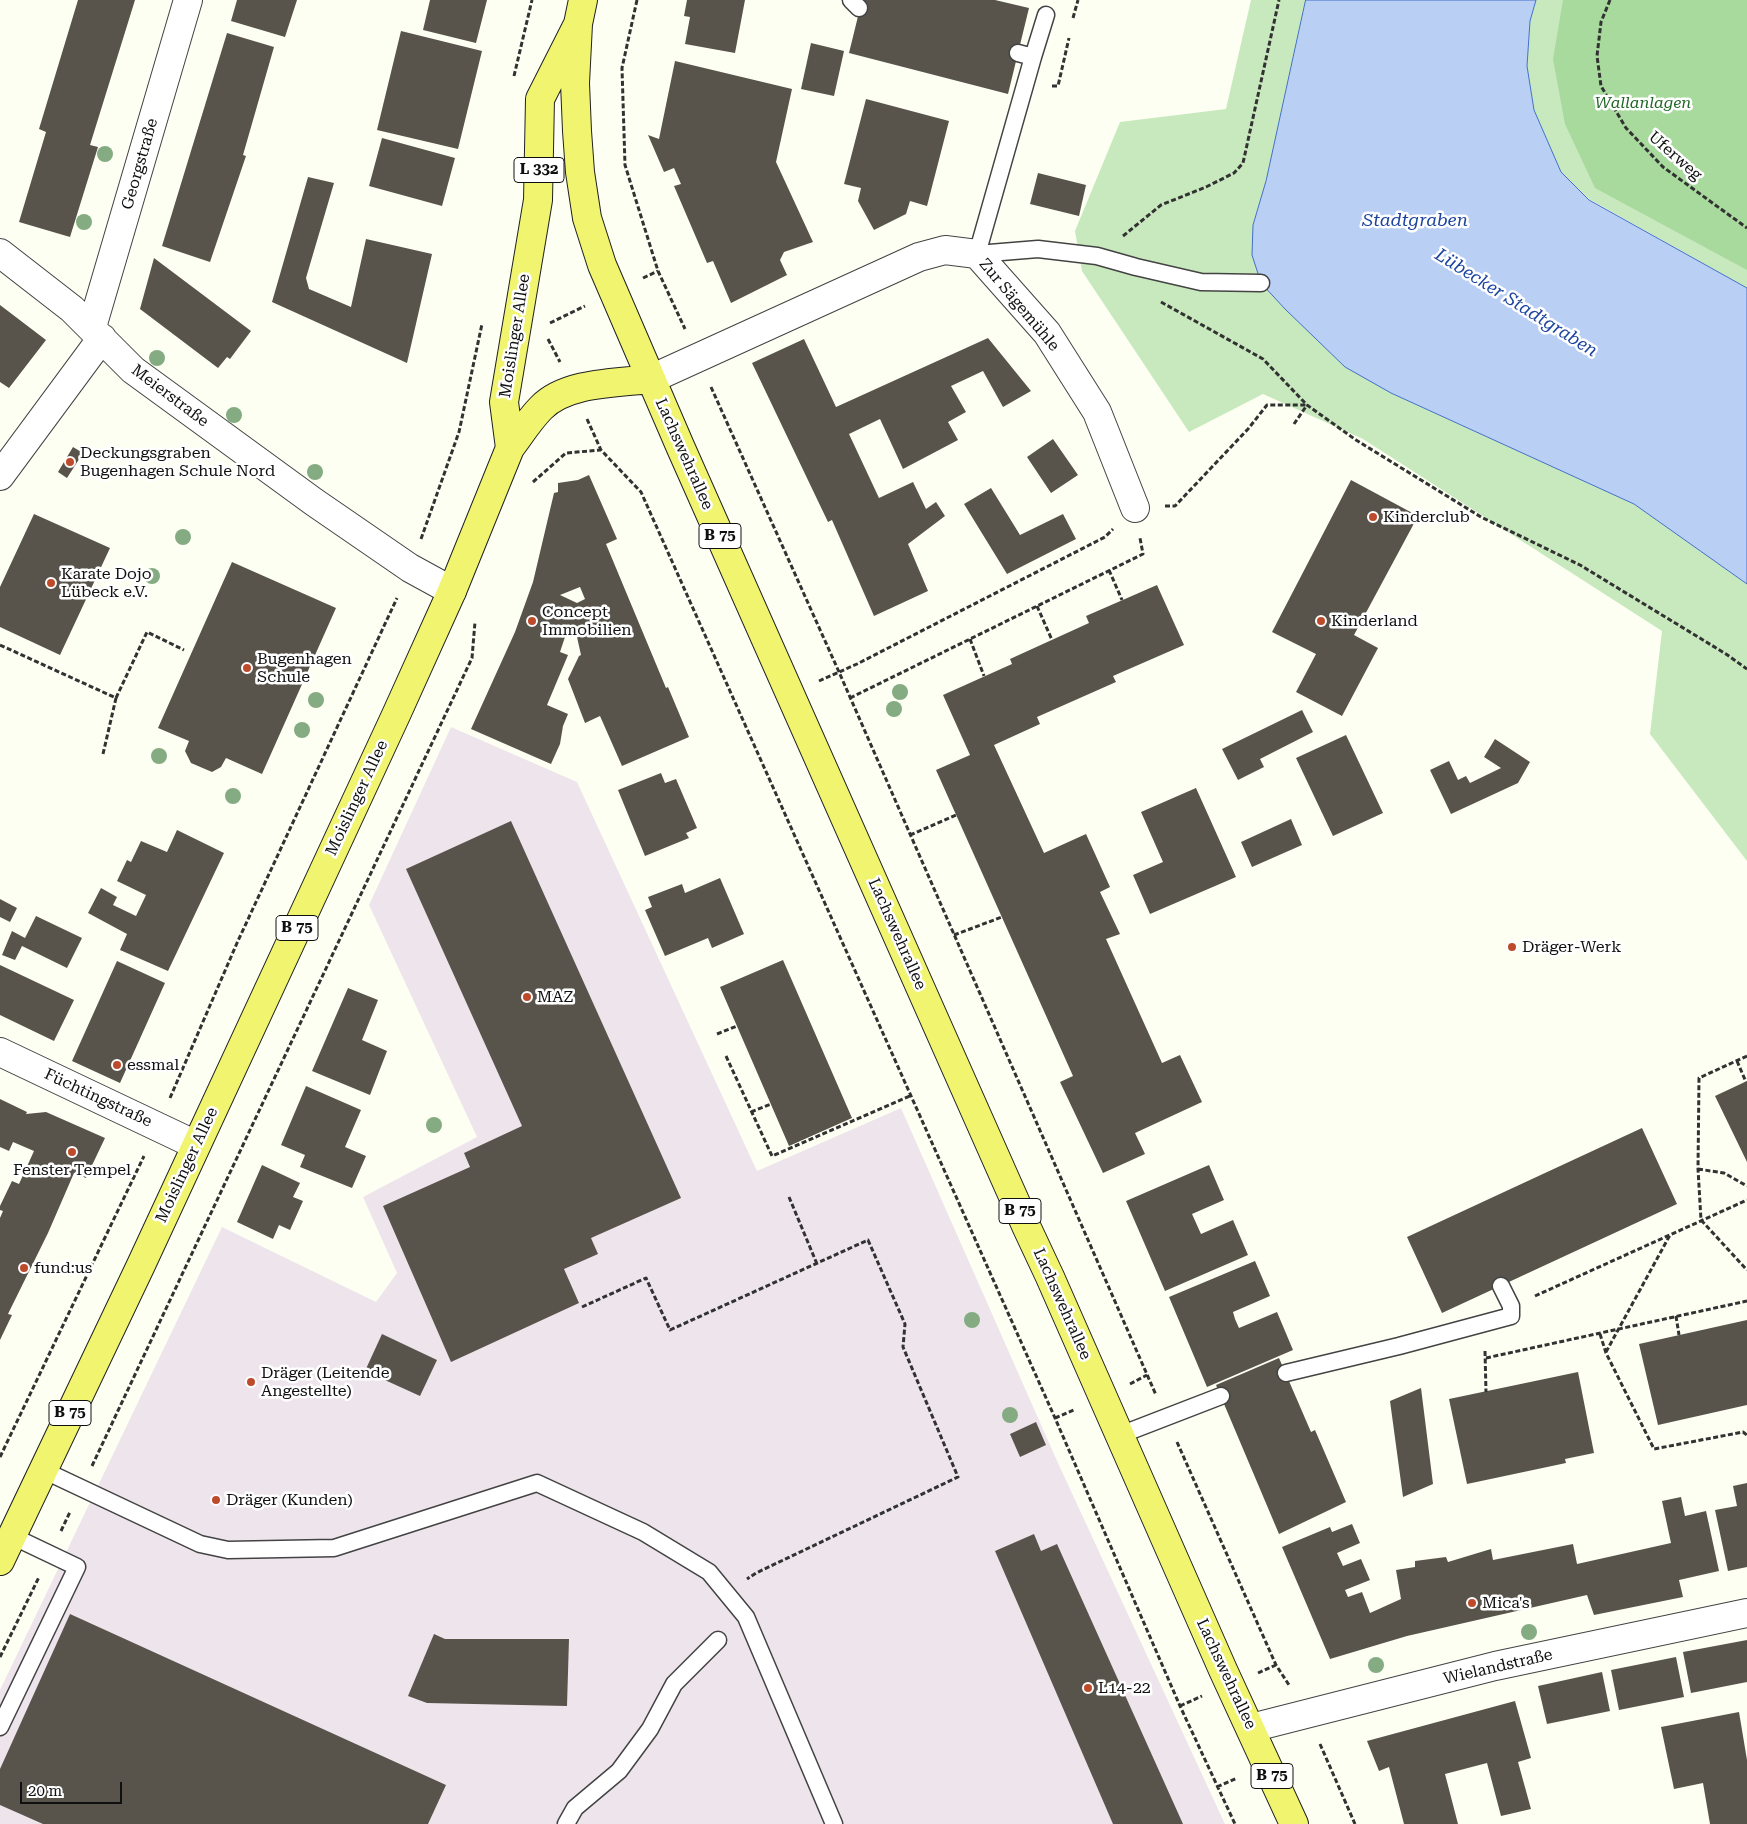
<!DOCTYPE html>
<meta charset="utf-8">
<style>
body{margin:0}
#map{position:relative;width:1747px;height:1824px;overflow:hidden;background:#fefff3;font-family:"Roboto Serif",serif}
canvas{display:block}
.scale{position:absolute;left:20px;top:1782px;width:102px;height:22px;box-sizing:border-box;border:2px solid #101010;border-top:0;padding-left:6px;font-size:15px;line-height:18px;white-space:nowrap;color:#101010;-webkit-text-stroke:4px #fff;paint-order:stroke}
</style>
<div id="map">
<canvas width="1747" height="1824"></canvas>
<div class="scale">20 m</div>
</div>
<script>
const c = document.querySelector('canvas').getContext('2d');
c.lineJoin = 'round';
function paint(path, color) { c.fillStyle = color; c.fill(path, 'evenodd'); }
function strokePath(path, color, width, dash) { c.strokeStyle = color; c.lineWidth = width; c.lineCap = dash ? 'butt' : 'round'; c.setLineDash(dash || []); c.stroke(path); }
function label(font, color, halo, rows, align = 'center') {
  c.font = font + ' "Roboto Serif",serif'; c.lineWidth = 5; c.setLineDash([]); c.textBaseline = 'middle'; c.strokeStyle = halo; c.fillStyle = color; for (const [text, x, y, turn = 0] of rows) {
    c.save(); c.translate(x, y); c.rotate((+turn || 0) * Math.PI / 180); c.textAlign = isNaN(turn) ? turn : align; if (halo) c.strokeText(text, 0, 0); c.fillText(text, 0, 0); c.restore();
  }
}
paint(new Path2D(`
 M451,727l126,55 180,389 144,-63 157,355 167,361h-1225v-134l222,-463 154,75 21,-29 -34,-76 114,-60 -108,-232z`), '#eee5ec');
paint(new Path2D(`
 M1251,0h55l-40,181 -13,44 138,168 243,111 113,80v277l-97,-127 12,-103 -299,-192 -100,-45 -74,38 -107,-161 -7,-40 45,-109 106,-13z
 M1536,0h211v288l-158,-89 -28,-27 -27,-62 -7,-44 3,-45z`), '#c8e9bd');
paint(new Path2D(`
 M1563,0h184v270l-152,-82 -30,-64 -12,-65z`), '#a8d99d');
const water = new Path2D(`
 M1306,0h230l-6,21 -3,45 7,44 27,62 28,28 158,88v296l-113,-80 -243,-111 -46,-26 -60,-58 -24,-26 -9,-28 1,-30 13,-44z`);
paint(water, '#b9cff4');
strokePath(water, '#4270c9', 1);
paint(new Path2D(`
 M78,0h57l-45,145 8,2 -28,90 -51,-15 27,-90 -7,-3z
 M237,0h60l-12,37 -54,-16z
 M430,0h57l-11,43 -53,-13z
 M687,0h58l-10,53 -50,-9 5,-27 -6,-1z
 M862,0h133l34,8 -21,86 -159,-41z
 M401,31l81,20 -24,98 -81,-19z
 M227,33l47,14 -31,108 3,1 -36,106 -48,-16z
 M811,43l33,8 -10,45 -33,-7z
 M675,61l117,28 -16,73 37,80 -29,10 -4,8 7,15 -56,28 -18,-42 -6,2 -33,-77 7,-2 -7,-16 -10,4 -16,-37 11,4z
 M866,99l83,22 -22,85 -17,-5 -4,13 -32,16 -16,-29 3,-13 -17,-4z
 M382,138l73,20 -13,48 -73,-20z
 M1038,173l48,12 -7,31 -49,-12z
 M308,177l26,6 -28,95 3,11 42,18 15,-68 66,15 -25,109 -135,-61z
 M154,258l97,73 -21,28 -3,-2 -9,11 -78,-59z
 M0,305l46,35 -37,48 -9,-6z
 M988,338l43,53 -28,16 -20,-36 -32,15 15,26 -18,10 10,18 -55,29 -23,-50 -31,15 30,64 34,-16 13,27 10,-7 9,14 -37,28 20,47 -54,25 -42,-96 -4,2 -76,-159 52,-24 32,68z
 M1053,439l25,36 -27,18 -24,-36z
 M73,447l10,6 -16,25 -9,-6z
 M589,475l28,64 -11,5 60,144 2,-1 21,50 -67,29 -22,-50 -15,7 -17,-44 11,-23 2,-1 -4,-18 -10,-6 -7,21 8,3 -21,50 21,9 -5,12 -3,18 -9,20 -80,-35 44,-97 18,-50 21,-89 4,-1v-9l20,-3zM580,587l5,12 -8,4 -17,-8z
 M1351,480l67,36 -64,119 24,13 -36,68 -46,-24 20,-38 -44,-22z
 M991,488l29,47 43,-21 13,25 -69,35 -43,-70z
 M34,514l76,34 -50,107 -60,-28v-40z
 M232,562l104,46 -74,166 -36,-16 -5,9 -9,5 -21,-9 -6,-12 4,-10 -31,-13z
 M1157,585l27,60 -71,31 3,6 -79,35 3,7 -46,21 50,108 42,-19 24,53 -10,5 20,42 -14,5 56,124 18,-8 22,47 -67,31 10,21 -42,19 -43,-91 13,-6 -137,-306 34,-15 -27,-60 69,-31 -2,-5 79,-36 -3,-7z
 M1302,710l11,22 -53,27 4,8 -26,13 -16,-31z
 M1346,735l37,78 -50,23 -37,-78z
 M1495,739l35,23 -12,21 -67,31 -21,-44 19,-9 9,19 8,-4 4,7 31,-15 -17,-11z
 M661,773l4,10 11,-4 21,49 -11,5 3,5 -44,18 -27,-66z
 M1196,788l40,89 -86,37 -17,-39 30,-13 -22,-50z
 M1291,819l11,26 -50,22 -11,-25z
 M511,821l170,377 -90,40 7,16 -34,15 15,34 -128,59 -68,-156 87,-39 -6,-14 58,-27 -116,-257z
 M177,830l47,23 -56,118 -48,-21 7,-16 -39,-21 13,-25 16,9 -4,8 23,11 10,-21 -29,-14 10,-21 4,2 10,-21 26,11z
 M720,878l24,56 -32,14 -4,-10 -43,18 -20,-46 7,-3 -4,-10 34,-13 3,9z
 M0,899l17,9 -7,14 -10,-5z
 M36,916l46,22 -15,30 -45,-22 -7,14 -13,-5 10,-24 13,7z
 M783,960l69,158 -63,28 -69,-159z
 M117,961l48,22 -45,100 -48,-22z
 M0,965l74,35 -20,41 -54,-26z
 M348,988l30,12 -16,40 25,11 -17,44 -58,-24z
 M1747,1081v81l-32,-66z
 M306,1086l55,24 -16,37 21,9 -14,32 -52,-21 5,-12 -24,-10z
 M0,1099l27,13 -1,2 20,-2 59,26 -19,40 -12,-5 -26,60 -40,81 4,1 -12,25v-122l3,-7 -3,-1v-4l12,-25 7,3 15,-33 -21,-9 -4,9 -9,-4z
 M1642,1128l35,76 -235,109 -35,-76z
 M262,1165l38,18 -7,14 10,4 -13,29 -11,-5 -6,14 -36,-17z
 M1209,1165l15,35 -32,14 9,20 32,-14 15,35 -83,36 -39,-90z
 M1255,1261l15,35 -37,16 2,7 4,9 38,-16 16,38 -86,37 -38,-90z
 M1747,1320v85l-89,20 -19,-81z
 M382,1334l55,26 -17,36 -55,-25z
 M1279,1358l32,74 4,-2 31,72 -67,32 -63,-149z
 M1578,1372l16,81 -29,6 1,4 -99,21 -18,-85z
 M1421,1388l12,96 -30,13 -13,-96z
 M1036,1422l10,23 -26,12 -10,-23z
 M1747,1483v84l-19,4 -13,-61 22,-4 -4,-20z
 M1681,1497l4,19 21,-5 13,60 -40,9 4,17 -89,18 -7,-20 -180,41 -77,23 -48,-112 48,-20 2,5 20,-8 8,19 -23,10 6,13 18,-7 9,21 -25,10 3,7 14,-5 8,21 31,-14 -5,-29 19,-3v-6l31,-4 2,5 43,-13 2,11 80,-16 4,20 94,-21 -9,-42z
 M1034,1534l7,17 16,-7 126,280h-70l-118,-273z
 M70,1614l376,171 -18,39h-385l-43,-19v-36z
 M434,1634l11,5h124l-2,67 -140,-3 -19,-7z
 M1747,1640v42l-56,11 -8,-41z
 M1676,1657l8,40 -65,13 -8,-40z
 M1602,1672l8,39 -63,13 -9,-38z
 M1515,1701l16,57 -13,4 13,47 -30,7 -14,-53 -42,11 13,50h-54l-15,-57 -10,4 -12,-30z
 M1739,1712l8,48v64h-37l-7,-41 -29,6 -13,-62z`), '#58544c');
const service = new Path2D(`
 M851,0l8,8
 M1018,53l15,4 -56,197 61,-5 59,7 39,11 65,15 60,1
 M1033,57l13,-42
 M1286,1373l113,-27 112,-30v-10l-10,-20
 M1120,1435l101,-39
 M43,1470l157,74 28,6 106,-2 203,-65 106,49 66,40 37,45 88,207
 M0,1727l77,-160 -65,-31
 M566,1824l9,-16 44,-37 31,-42 24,-45 44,-44`);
const minor = new Path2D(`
 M0,253l72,56 61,61 181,132 96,66 42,23
 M92,327l96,-327
 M651,379l268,-122 26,-7 32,4 70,79 50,79 38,96
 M0,476l102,-138
 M0,1052l196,93
 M1251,1728l244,-62 252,-53`);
const primary = new Path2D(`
 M578,24l-3,59 2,48 3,41 7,46 15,47 78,181 347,782 23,49 173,393 71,154
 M510,448c10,-13 19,-28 31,-40 25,-26 76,-25 110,-29
 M0,1561l141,-296 255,-550 56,-124 58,-143 -6,-46 34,-202 2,-101 38,-75 5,-24`);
strokePath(service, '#434343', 19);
strokePath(minor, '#434343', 30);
strokePath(primary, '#212121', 30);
strokePath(new Path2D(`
 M637,0l-15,68 3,97 33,106 27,58
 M1610,0l-9,22 -4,34 4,30 25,42 37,39 84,61
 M1073,18l5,-18
 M514,76l18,-76
 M1052,86h6l11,-48
 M1123,236l38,-31 45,-18 28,-14 9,-10 36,-163
 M643,278l15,-7
 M1161,302l102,57 44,46 49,35 125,77 99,48 146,89 21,15
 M550,323l35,-17
 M548,339l12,23
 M711,387l128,285 317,723
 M587,419l14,31 40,42 414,926 125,288 55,118
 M1294,424l13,-19
 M533,482l33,-29 35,-3
 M1165,506h10l73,-77 19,-24h39
 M421,539l38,-107 23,-108
 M1109,570l13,30
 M1037,606l15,34
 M970,639l14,37
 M0,645l116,53 -13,56
 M819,681l38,-17 248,-127 8,-8
 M116,698l31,-66 37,18
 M850,698l293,-144 -3,-16
 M910,835l46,-20
 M954,935l48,-18
 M717,1034l20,-8
 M726,1056l46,100 138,-60
 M1747,1056l-48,22 -1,91 3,51 46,50
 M1737,1061l9,21
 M170,1098l67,-155 160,-345
 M751,1112l20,-8
 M1698,1169l26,4 23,13
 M789,1197l28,67
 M1535,1296l212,-96
 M582,1307l64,-29 24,52 198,-90 37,84 -2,23 55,130 -202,96 -9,6
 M1676,1316l3,19
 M1600,1334l6,19 48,96 89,-17 4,3
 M1485,1351l1,41
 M1606,1352l64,-117
 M1486,1358l261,-57
 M1130,1384l17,-9
 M1055,1418l19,-8
 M1177,1442l99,223 13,20
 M0,1457l144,-301
 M92,1466l380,-808 3,-36
 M61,1531l9,-19
 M0,1657l39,-80
 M1258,1673l18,-8
 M1180,1706l22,-10
 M1320,1744l35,80
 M1217,1787l20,-9`), '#323232', 3, [5, 2.5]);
strokePath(service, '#fff', 16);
strokePath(minor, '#fff', 28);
strokePath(primary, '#f1f46e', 28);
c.fillStyle = '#84ab82';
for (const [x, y] of [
 [105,154],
 [84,222],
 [157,358],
 [234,415],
 [315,472],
 [183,537],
 [152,576],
 [900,692],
 [316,700],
 [894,709],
 [302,730],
 [159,756],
 [233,796],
 [434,1125],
 [972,1320],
 [1010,1415],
 [1529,1632],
 [1376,1665]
]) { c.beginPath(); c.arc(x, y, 8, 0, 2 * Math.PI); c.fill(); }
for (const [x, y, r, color] of [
 [70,462,5,"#bc4a2b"],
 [1373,517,5,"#bc4a2b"],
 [51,583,5,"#bc4a2b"],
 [532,621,5,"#bc4a2b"],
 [1321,621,5,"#bc4a2b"],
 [247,668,5,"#bc4a2b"],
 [1512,947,5,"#bc4a2b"],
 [527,997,5,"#bc4a2b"],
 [117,1065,5,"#bc4a2b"],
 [72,1152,5,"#bc4a2b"],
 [24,1268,5,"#bc4a2b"],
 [251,1382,5,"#bc4a2b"],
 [216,1500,5,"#bc4a2b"],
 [1472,1603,5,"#bc4a2b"],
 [1088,1688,5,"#bc4a2b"]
]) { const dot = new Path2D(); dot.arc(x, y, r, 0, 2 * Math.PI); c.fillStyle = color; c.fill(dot); strokePath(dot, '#fff', 2); }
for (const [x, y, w] of [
 [539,170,50],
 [720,536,42],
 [297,928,42],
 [1020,1211,42],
 [70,1413,42],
 [1272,1776,42]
]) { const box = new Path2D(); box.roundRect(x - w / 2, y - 12.5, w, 25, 4); c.fillStyle = '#fff'; c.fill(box); strokePath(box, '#101010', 1); }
label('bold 15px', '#101010', null, [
 ["L 332",539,170],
 ["B 75",720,536],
 ["B 75",297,928],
 ["B 75",1020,1211],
 ["B 75",70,1413],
 ["B 75",1272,1776]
]);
label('italic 16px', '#216625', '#fff', [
 ["Wallanlagen",1643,103]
]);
label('16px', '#101010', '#fff', [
 ["Uferweg",1675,156,41],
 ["Georgstraße",140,164,-74],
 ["Zur Sägemühle",1019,305,50],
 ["Moislinger Allee",515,336,-81],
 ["Meierstraße",170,396,37],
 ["Lachswehrallee",684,454,66],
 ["Moislinger Allee",357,798,-65],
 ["Lachswehrallee",897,934,66],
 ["Füchtingstraße",98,1098,25],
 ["Moislinger Allee",187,1165,-65],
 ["Lachswehrallee",1062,1304,66],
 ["Wielandstraße",1498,1667,-13],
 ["Lachswehrallee",1226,1674,65]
]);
label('16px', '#101010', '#fff', [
 ["Deckungsgraben",80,453],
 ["Bugenhagen Schule Nord",80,471],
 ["Kinderclub",1383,517],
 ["Karate Dojo",61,574],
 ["Lübeck e.V.",61,592],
 ["Concept",542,612],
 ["Immobilien",542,630],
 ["Kinderland",1331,621],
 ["Bugenhagen",257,659],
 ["Schule",257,677],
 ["Dräger-Werk",1522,947],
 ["MAZ",537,997],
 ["essmal",127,1065],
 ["Fenster Tempel",72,1170,"center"],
 ["fund:us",34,1268],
 ["Dräger (Leitende",261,1373],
 ["Angestellte)",261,1391],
 ["Dräger (Kunden)",226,1500],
 ["Mica's",1482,1603],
 ["L14-22",1098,1688]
], 'left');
label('italic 18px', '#1c449f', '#fff', [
 ["Stadtgraben",1415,221],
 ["Lübecker Stadtgraben",1516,303,32]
]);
</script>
